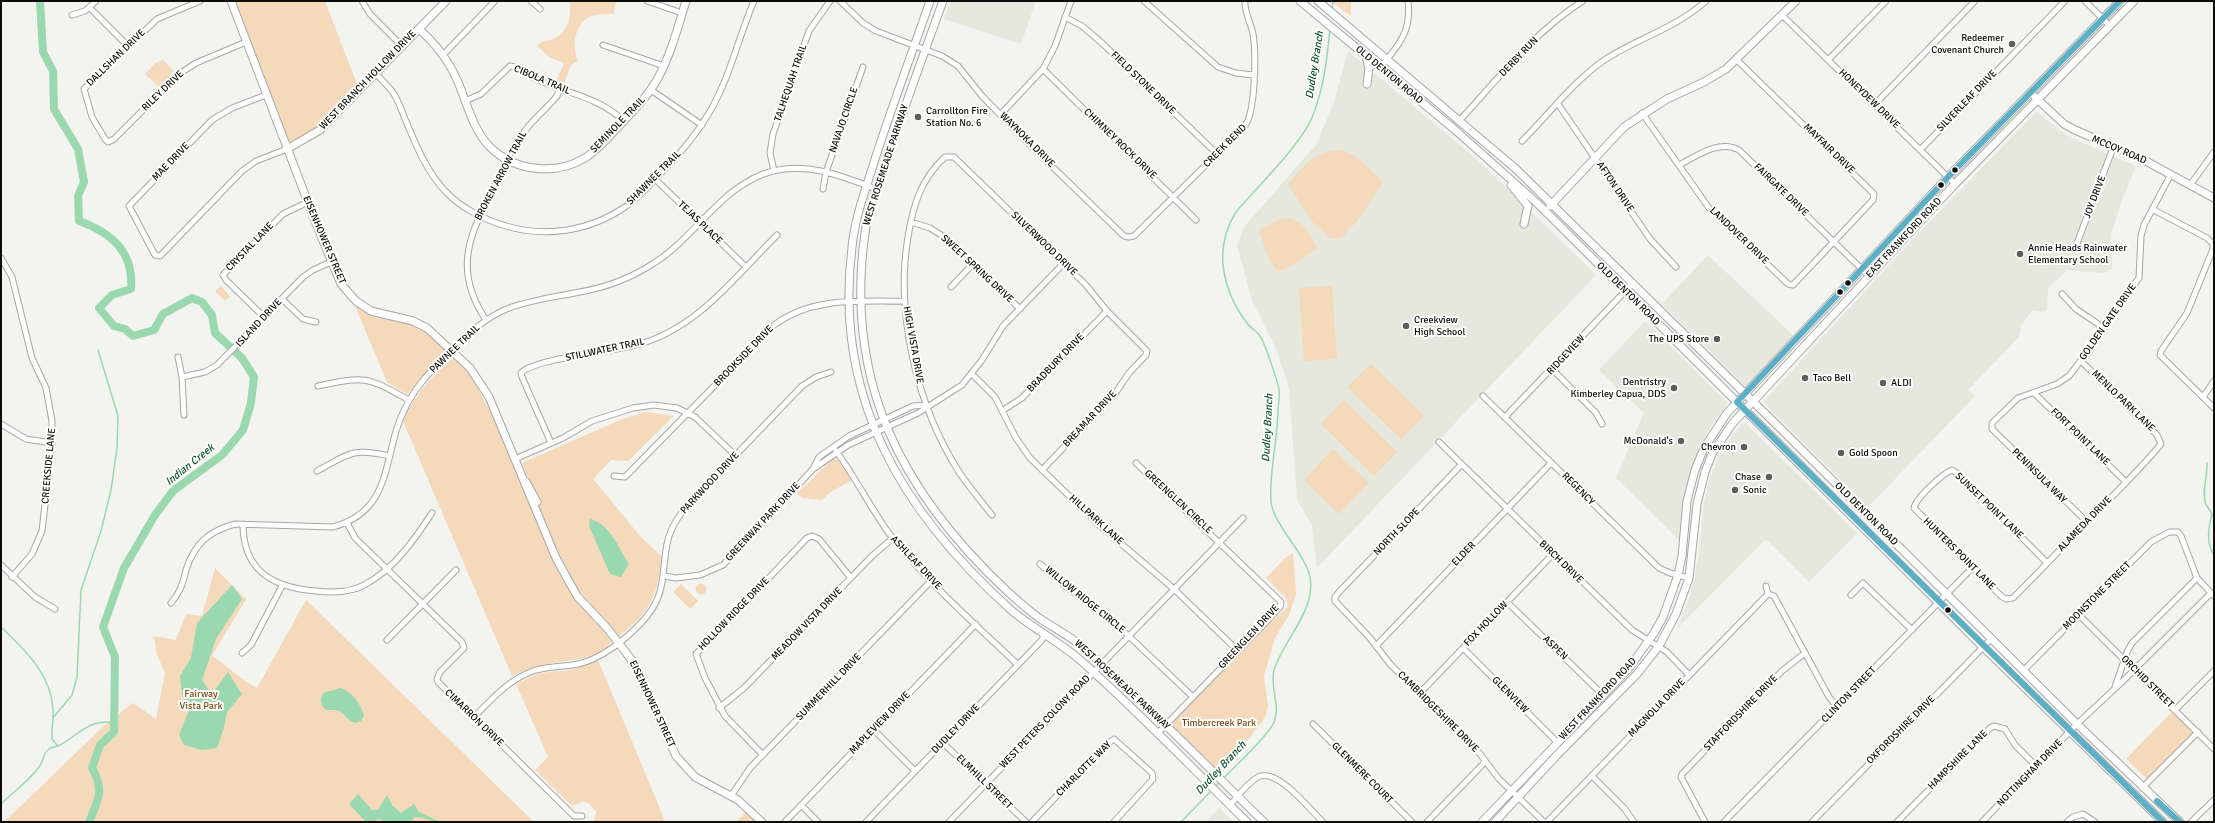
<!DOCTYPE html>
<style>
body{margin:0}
#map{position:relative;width:2215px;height:823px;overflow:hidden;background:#f3f3ef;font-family:Signika,sans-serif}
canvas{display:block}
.frame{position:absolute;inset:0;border:2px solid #0c0d0b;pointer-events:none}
</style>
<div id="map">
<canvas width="2215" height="823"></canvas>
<div class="frame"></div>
</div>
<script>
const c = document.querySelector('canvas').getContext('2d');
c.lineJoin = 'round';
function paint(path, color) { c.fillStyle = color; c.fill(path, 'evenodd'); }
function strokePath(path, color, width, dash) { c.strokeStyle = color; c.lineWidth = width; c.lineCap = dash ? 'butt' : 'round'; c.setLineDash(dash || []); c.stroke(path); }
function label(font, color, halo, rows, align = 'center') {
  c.font = font + ' Signika,sans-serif'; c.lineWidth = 4; c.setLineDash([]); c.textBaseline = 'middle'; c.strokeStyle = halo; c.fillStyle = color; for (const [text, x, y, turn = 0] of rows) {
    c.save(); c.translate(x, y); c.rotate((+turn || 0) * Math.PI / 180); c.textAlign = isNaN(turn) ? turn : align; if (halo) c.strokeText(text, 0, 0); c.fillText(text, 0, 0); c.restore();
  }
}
paint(new Path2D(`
 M951,1h85l-15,43 -77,-25z
 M1348,51l133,112 115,112 -279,293 -5,-42 -15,-27 -8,-111 -12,-37 -25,-51 -15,-55 7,-18 72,-82 17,-40z
 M2037,111l22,19 17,10 60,26 -15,36 -10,33 1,34 -10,4 -35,-3 -19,18 -1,22 -4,2 -10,-2 -12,15 -2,12 -51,53 7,6 -107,111 -105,-105 150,-163z
 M1708,255l86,81 -48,51 -84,-83z
 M1645,321l83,82 -21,29 -14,32 -11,41 -2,36 -64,-63 28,-65 -45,-43z
 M1744,422l113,111 -48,49 -43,-43 -89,90 11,-27 10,-41 5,-52 5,-26 9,-23 16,-26z
 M1219,808l15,14h-28z`), '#e6e7dd');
paint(new Path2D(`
 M234,1h91l33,86c-18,17 -44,53 -70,55z
 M569,1h47l-2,13c-6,0 -14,0 -20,1 -19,6 -23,29 -16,46l-7,4 -8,21 -8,-2 9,-21 -15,-6 -12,-11c5,-6 9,-4 16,-7 16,-6 19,-24 16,-38z
 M1330,1h21v15z
 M163,60l11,11 -15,16 -14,-13 10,-11z
 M1343,150l15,8 25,24 -25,38 -17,18 -10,1 -17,-16h-1l-25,-39c19,-21 25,-33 55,-34z
 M1288,218c18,5 20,14 29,30l-19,14 -18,9 -4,-1 -9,-16 -8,-24 19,-10z
 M221,286l9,10 -5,5 -10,-10z
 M1332,286l5,73 -33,2 -5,-73z
 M355,306l17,10 41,9 8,4 25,20v3l-39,42 -20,-12z
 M452,358h3l15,16 21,39 74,170 13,19 34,39c-17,22 -50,18 -73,25 -9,2 -18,6 -27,10l-109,-255c11,-26 29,-44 49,-63z
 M1371,364l53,52 -23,23 -54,-52z
 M1344,400l53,52 -23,24 -53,-52z
 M646,412l28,4 -46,45 -17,-1 -18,19 47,57 22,21c-4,37 -12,56 -43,79l-43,-49 -21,-42 -33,-82 98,-43z
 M1333,449l36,34 -30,31 -35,-34z
 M833,459l5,1 14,20 -23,13 -7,7 -20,-2 -5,-5z
 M1293,553l3,41 -7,21 -14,23 -11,38 4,30 -3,12 -45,57 -49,-48 1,-4 86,-90 30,-26 -2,-9 -20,-20 20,-21z
 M215,568l31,31 -34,57c16,10 28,23 45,32l49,-88 228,222h-530l102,-98 27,-21 23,16 9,-46 -9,-21 -2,-16 22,4 10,-26 16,2z
 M695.5 589a5.5 5.5 0 1 1 11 0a5.5 5.5 0 1 1-11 0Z
 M681,584l17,17 -8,8 -17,-17z
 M598,660l58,139 9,23h-71l2,-11 -8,-8 -6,-1 -10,4 -37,-36 13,-13 -32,-73 24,-11 31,-3z
 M2173,711l19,20v3l-45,45 -21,-20z
 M746,812l11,10h-21z`), '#f4d9bb');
paint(new Path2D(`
 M590,519c19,4 29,29 39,45l-8,13 -11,-3 -21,-48z
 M232,585l10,14 -26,40 -14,41 10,14 16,-22 14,22 -15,18 -3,16 -7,20 -15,2 -18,-5 -5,-10 10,-25 -7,-15 -2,-19 11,-18 6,-35z
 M341,688c13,6 18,14 23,27l-3,6 -6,2c-16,-7 -6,-14 -29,-13 -5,-5 -7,-10 -3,-17z
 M358,794l14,16h6l9,-15 5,10 9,8 13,-9 5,8 21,10c-9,0 -15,-5 -25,-5l-4,5h-22l-11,-3 -3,3h-9l-17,-18z`), '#9ad9af');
strokePath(new Path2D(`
 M1332,9l1,-8
 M2207,463c1,12 -6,30 -1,41 2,4 5,7 6,11 -4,13 -6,28 2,40
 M1,627c24,23 49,46 52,81 1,11 -2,21 -1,31l6,7
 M53,718l19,-23 5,-18 4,-87 20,-59 10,-41 6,-42 1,-32 -20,-66
 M1223,779c16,-17 36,-34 49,-53 11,-18 -3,-37 2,-56 10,-32 45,-62 35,-97 -7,-23 -37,-51 -38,-72 -2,-30 7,-62 7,-93 1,-6 2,-13 1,-19 -2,-9 -14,-46 -19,-53 -3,-5 -10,-8 -13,-13 -25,-33 -34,-75 -11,-111 21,-25 66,-68 77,-97 11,-27 14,-58 17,-86
 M1215,787l6,-6
 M1,804c13,-13 27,-22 38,-37 5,-6 3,-13 10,-18 3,-2 6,-2 9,-3 19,-9 32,-29 56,-23
 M1181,822l31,-32`), '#9ad9af', 1.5);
strokePath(new Path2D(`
 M40,1l3,51 10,19 1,38 24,40 6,33 -6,14 1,25c33,12 55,31 52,68l-19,6 -13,13 15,18 11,3 8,7 21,-6 9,-16 29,-16 10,4 10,13 3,18 27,25 12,19 -3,26 -8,27 -21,25 -49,36 -18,24 -31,53 -21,59 12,30 -1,75 -14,13 -8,23c13,22 6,33 -3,54`), '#9ad9af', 8);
const street = new Path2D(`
 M200,1l-43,18 -73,70 8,28 13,22 3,3 6,-3 65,-65 17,-11 50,-21
 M362,1l8,13 32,32
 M531,1l9,8
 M647,1l35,12
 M840,1l23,22 13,8 66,25 16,10 24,30 49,50 93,90 5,1 5,-1 110,-109c12,-13 12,-75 9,-93 -2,-11 -9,-22 -8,-33
 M1144,1l74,66 18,6 17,2
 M2085,1l25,25
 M90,8l38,38
 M72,15l13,-4 11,-10
 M1782,15l173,169
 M1065,17l17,9 20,17 115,111
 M603,45l61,21
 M443,55l52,-54
 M1828,60l58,-59
 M1380,68c18,-22 32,-36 28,-67
 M1043,69l153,151
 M375,73c6,6 12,12 17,18 6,8 9,18 13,28 11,26 21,52 41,73 15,16 39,28 60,34 40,12 84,5 119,-19 14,-9 25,-23 37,-35 18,-18 34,-37 47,-59 21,-35 29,-75 45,-112
 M651,90l51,35
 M266,95l-34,13 -20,12 -83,86 26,49 5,1 82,-85 14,-10 31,-12
 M465,101l16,-7 29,-28c11,1 22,12 33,16 28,12 58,17 81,39
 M1558,104l92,135 26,28
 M1874,105l101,-104
 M1642,113l67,95 79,76 5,1 80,-85 1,-6 -137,-134
 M1001,114l42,-45 12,-23 16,-45
 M1460,120c38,-41 75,-89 123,-119
 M1522,141c26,-26 51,-59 81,-80 34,-23 72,-32 103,-60
 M1920,150l145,-149
 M1679,165c18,-9 40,-26 60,-15l130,126
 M774,171l-4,-18 3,-19 36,-103 21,-30
 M655,179l91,88
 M2190,185l24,-33
 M823,189l3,-17 37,-105
 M2152,209l55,29 6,6v5l-26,64 -26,38 -1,4 54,53
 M911,222l19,6 16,10 74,71
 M2076,246l37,-98
 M1,258l11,19 20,81 14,30 6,33v22l-10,88 -10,23 -20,23
 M951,287l22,-23
 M2062,294l14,15 28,19
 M282,299l21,20 13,3
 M264,317l-38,-37 -3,-5 60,-61 25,-12
 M486,320c-35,-52 -15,-88 10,-137 9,-19 18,-40 32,-56 9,-11 20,-20 29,-31l3,-8
 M178,357l4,20 2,38
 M1552,369l44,44 6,11
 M972,374l23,23 21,41 14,20 67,65 77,66 64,62
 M182,377l23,-5 12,-7 86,-88 10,-7 18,-8
 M318,386c49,-10 47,-10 91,14
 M2034,393l92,89
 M1483,396l176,172 11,5 19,5
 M2203,397l11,-16
 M1002,411l20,-13 85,-87
 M1505,417l128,-134
 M1,424l25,15 26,4
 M1439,442l193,188 35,22 22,23
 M551,443l-29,-66 -1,-4c12,-14 93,-22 115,-28 60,-15 99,-68 141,-110
 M836,451c21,28 36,61 58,89 37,45 82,85 124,125
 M515,459l48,-21 29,-17 41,-13 21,-3 23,3 18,9 40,38
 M1136,463l145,139 -1,5 -19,20 -104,107
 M1461,465l-122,127 -4,5v4l35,37 20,26 90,90 18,24 46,44
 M813,469l35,-24 70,-32 44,-28 20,-25 21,-34 61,-63
 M317,471c32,-17 34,-24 73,-15
 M614,476l11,1 149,-152c39,-29 85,-23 131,-24
 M992,515c-11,-14 -23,-28 -33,-43 -42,-66 -64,-158 -51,-235 5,-32 13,-58 37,-80h9l132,128 21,26 40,40 -1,4 -17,18 -15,22 -72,75
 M2087,522l-95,-93v-6l26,-25 39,-14 12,-8 7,-9 63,-89 2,-42 3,-11 27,-51
 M347,523l8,15 107,104 2,6 -24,24 -3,7 1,3 136,134h8
 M243,524c0,47 30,64 73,67 17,2 35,2 50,-7 28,-15 49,-45 66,-71
 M2047,563l-87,-88 -8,-5c-10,4 -36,28 -38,38l87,88 5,3 7,-1c31,-31 61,-63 92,-94 19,-20 39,-39 56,-60l-4,-9 -76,-74
 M1040,564l29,25 47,35 77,73
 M1,565l34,32 20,12
 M664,576l12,2 24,-3 23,-10 90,-96 6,-12 30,-21 64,-30 14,-1
 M1766,586l2,8
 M1851,595l12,-12 49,47
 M1507,602l96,93
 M171,603c9,-10 12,-20 15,-33 8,-26 23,-39 49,-46l98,3c51,-14 51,-53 63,-96 6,-20 16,-38 29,-53 23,-25 54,-60 87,-71 23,-8 49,-11 73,-16 25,-5 48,-14 69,-28 42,-26 68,-79 119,-92 36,-9 71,6 103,18
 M2079,615l135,134
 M387,640l69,-70
 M1376,646l175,-183
 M1463,648l94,94
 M242,653l9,-8 31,-59
 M2023,671l128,-129 18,-10h9l3,4 16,42 17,18
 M2115,687l12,-35 5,-9 65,-65
 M1419,694l134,-140
 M719,708l25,-20 128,-132 21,-18
 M2175,710l39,-39
 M474,717c18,-18 34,-37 59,-46 15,-5 30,-4 45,-7 23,-5 47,-24 63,-41 26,-27 20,-47 26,-79 2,-13 9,-24 17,-35l118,-123 14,-9 15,-5
 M1313,724l99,98
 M874,730l41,41
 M943,743l83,79
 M763,755l-38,-39 -20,-38 -9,-24 111,-116 5,-2 7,3 32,39
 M1592,776l32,32 10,14
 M2142,788l56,-56
 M731,796l19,-28 181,-187
 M801,805l17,17
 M1230,805c8,-9 17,-22 28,-28 19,-10 52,33 65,45
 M785,822l191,-198
 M866,822l175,-181 4,-6
 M949,822l294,-304
 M1032,822l72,-76 10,-7 38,34 1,6 -39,43
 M1427,822l58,-60
 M1547,822l221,-228 6,2 55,101 8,10
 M1705,822l-24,-45 1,-3 100,-103 23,-18
 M1724,822l249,-255
 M1812,822l179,-183
 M1897,822l93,-94 4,-2 11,3 10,16 22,22
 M1982,822l95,-98 45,-42 89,-89
 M2067,822l6,-5 10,-3 12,8
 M2191,822l23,-22`);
const secondary = new Path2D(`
 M231,1l86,225 24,58 15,17 15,10 42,10 14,7 43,40 19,29 67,161 21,38 30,32 27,35 42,93 19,21 43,23 24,22
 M930,1c-18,52 -37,103 -54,155 -9,30 -21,60 -24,91 -19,151 50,265 159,363 21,18 47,31 68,49 59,52 113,109 168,163
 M943,1c-18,49 -35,97 -52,146 -9,28 -22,57 -26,86 -21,149 36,259 143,359 10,9 20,18 31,26 15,10 31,18 45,30 62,55 120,116 180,174
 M1300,1l154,128 83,74 446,444 180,175
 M1318,1l198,168 267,262 294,293 103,98
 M419,29c17,15 30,32 39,53 9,21 15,48 32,65 24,24 65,29 95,11 13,-8 24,-22 35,-33 14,-15 28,-29 38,-47 13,-24 20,-51 28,-77
 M1366,57l3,11 -2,16
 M2035,97l29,27 11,6 67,29 72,39
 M287,149l33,-19 126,-129
 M1511,185l17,21 -4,18
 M1550,206l74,-79 43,-28 37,-17 22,-13 70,-68
 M526,482l11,20
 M1482,822l147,-154 25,-35 9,-16 15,-42 4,-19 5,-55 8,-31 9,-22 23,-35 221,-236 172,-176
 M1495,822l62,-67 80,-81 22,-28 17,-32 13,-36 8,-74 8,-32 7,-18 20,-30 223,-240 179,-183`);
strokePath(street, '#a7a7a5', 7);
strokePath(secondary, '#a7a7a5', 9);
strokePath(street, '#fdfdfd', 5);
strokePath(secondary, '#fdfdfd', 7);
strokePath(new Path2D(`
 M2120,1l-172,176 -211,225 426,420
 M2157,801l23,21`), '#5dafc6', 6);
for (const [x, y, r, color] of [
 [2012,44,4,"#5d5e5b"],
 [918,117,4,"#5d5e5b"],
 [1955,170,3.5,"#0c0d0b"],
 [1941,185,3.5,"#0c0d0b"],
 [2020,254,4,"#5d5e5b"],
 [1848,283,3.5,"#0c0d0b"],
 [1840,292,3.5,"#0c0d0b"],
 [1406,326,4,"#5d5e5b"],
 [1717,339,4,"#5d5e5b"],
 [1805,378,4,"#5d5e5b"],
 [1883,383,4,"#5d5e5b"],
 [1674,388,4,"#5d5e5b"],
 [1681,441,4,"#5d5e5b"],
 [1744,447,4,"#5d5e5b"],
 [1841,453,4,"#5d5e5b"],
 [1769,477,4,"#5d5e5b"],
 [1735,490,4,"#5d5e5b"],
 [1948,610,3.5,"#0c0d0b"]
]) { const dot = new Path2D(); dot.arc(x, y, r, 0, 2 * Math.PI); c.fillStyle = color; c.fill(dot); strokePath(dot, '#fffffe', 1.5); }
label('10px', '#0c0d0b', '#fffffe', [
 ["Redeemer",2004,38,"right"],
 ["Covenant Church",2004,50,"right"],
 ["Carrollton Fire",926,111],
 ["Station No. 6",926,123],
 ["Annie Heads Rainwater",2028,248],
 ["Elementary School",2028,260],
 ["Creekview",1414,320],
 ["High School",1414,332],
 ["The UPS Store",1709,339,"right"],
 ["Taco Bell",1813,378],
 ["Dentristry",1666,382,"right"],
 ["Kimberley Capua, DDS",1666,394,"right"],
 ["ALDI",1891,383],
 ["McDonald's",1673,441,"right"],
 ["Chevron",1736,447,"right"],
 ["Gold Spoon",1849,453],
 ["Chase",1761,477,"right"],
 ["Sonic",1743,490]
], 'left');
label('10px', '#0c0d0b', '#fffffe', [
 ["DERBY RUN",1519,57,-46],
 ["DALLSHAN DRIVE",116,58,-44],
 ["OLD DENTON ROAD",1389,75,40],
 ["WEST BRANCH HOLLOW DRIVE",368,80,-46],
 ["CIBOLA TRAIL",542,80,23],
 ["TALHEQUAH TRAIL",791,83,-71],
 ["FIELD STONE DRIVE",1143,83,44],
 ["RILEY DRIVE",163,91,-44],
 ["HONEYDEW DRIVE",1869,99,44],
 ["SILVERLEAF DRIVE",1967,101,-46],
 ["NAVAJO CIRCLE",844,120,-71],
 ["SEMINOLE TRAIL",618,125,-46],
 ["WAYNOKA DRIVE",1027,140,45],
 ["CHIMNEY ROCK DRIVE",1120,144,44],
 ["CREEK BEND",1225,146,-45],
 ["MAYFAIR DRIVE",1829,149,44],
 ["MCCOY ROAD",2119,150,23],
 ["MAE DRIVE",171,162,-46],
 ["WEST ROSEMEADE PARKWAY",886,165,-72],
 ["BROKEN ARROW TRAIL",501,176,-62],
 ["SHAWNEE TRAIL",654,178,-45],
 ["AFTON DRIVE",1615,187,56],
 ["FAIRGATE DRIVE",1781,190,44],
 ["JOY DRIVE",2095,197,-69],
 ["TEJAS PLACE",700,223,44],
 ["LANDOVER DRIVE",1739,236,44],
 ["EAST FRANKFORD ROAD",1904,238,-47],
 ["EISENHOWER STREET",324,240,67],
 ["SILVERWOOD DRIVE",1044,244,44],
 ["CRYSTAL LANE",250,247,-46],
 ["SWEET SPRING DRIVE",977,269,43],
 ["OLD DENTON ROAD",1628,294,45],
 ["GOLDEN GATE DRIVE",2108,322,-55],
 ["ISLAND DRIVE",259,323,-47],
 ["HIGH VISTA DRIVE",913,345,80],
 ["PAWNEE TRAIL",455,349,-44],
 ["STILLWATER TRAIL",605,350,-12],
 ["RIDGEVIEW",1566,355,-47],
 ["BROOKSIDE DRIVE",744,356,-46],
 ["BRADBURY DRIVE",1056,363,-46],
 ["MENLO PARK LANE",2123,401,44],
 ["BREAMAR DRIVE",1090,419,-47],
 ["FORT POINT LANE",2080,437,44],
 ["CREEKSIDE LANE",49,466,-85],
 ["PENINSULA WAY",2039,476,45],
 ["PARKWOOD DRIVE",710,483,-47],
 ["REGENCY",1578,489,45],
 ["GREENGLEN CIRCLE",1178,502,43],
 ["SUNSET POINT LANE",1989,506,44],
 ["OLD DENTON ROAD",1866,514,45],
 ["HILLPARK LANE",1096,520,42],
 ["GREENWAY PARK DRIVE",763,522,-47],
 ["ALAMEDA DRIVE",2085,524,-46],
 ["NORTH SLOPE",1397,532,-46],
 ["ELDER",1464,554,-46],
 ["HUNTERS POINT LANE",1959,554,45],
 ["BIRCH DRIVE",1561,562,44],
 ["ASHLEAF DRIVE",916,563,47],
 ["MOONSTONE STREET",2097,596,-45],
 ["WILLOW RIDGE CIRCLE",1085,600,39],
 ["HOLLOW RIDGE DRIVE",734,614,-46],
 ["MEADOW VISTA DRIVE",807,624,-46],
 ["FOX HOLLOW",1486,624,-46],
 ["GREENGLEN DRIVE",1249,637,-47],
 ["ASPEN",1555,648,44],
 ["ORCHID STREET",2147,682,45],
 ["WEST ROSEMEADE PARKWAY",1122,685,43],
 ["SUMMERHILL DRIVE",829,687,-46],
 ["GLENVIEW",1510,695,45],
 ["CLINTON STREET",1849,695,-46],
 ["WEST FRANKFORD ROAD",1598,699,-47],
 ["EISENHOWER STREET",652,704,65],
 ["MAGNOLIA DRIVE",1657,708,-46],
 ["CAMBRIDGESHIRE DRIVE",1438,712,45],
 ["STAFFORDSHIRE DRIVE",1741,713,-46],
 ["CIMARRON DRIVE",474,718,44],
 ["WEST PETERS COLONY ROAD",1045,722,-46],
 ["MAPLEVIEW DRIVE",880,723,-46],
 ["DUDLEY DRIVE",956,729,-46],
 ["OXFORDSHIRE DRIVE",1901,730,-45],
 ["HAMPSHIRE LANE",1958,760,-45],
 ["CHARLOTTE WAY",1084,769,-45],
 ["GLENMERE COURT",1362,773,45],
 ["NOTTINGHAM DRIVE",2030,773,-46],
 ["ELMHILL STREET",984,782,44]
]);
label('10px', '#794c15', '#fffffe', [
 ["Fairway",201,694],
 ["Vista Park",201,706],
 ["Timbercreek Park",1219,723]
]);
label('italic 11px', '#0f542f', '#fffffe', [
 ["Dudley Branch",1315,65,-81],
 ["Dudley Branch",1268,428,-87],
 ["Indian Creek",190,465,-39],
 ["Dudley Branch",1221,768,-47]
]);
</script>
